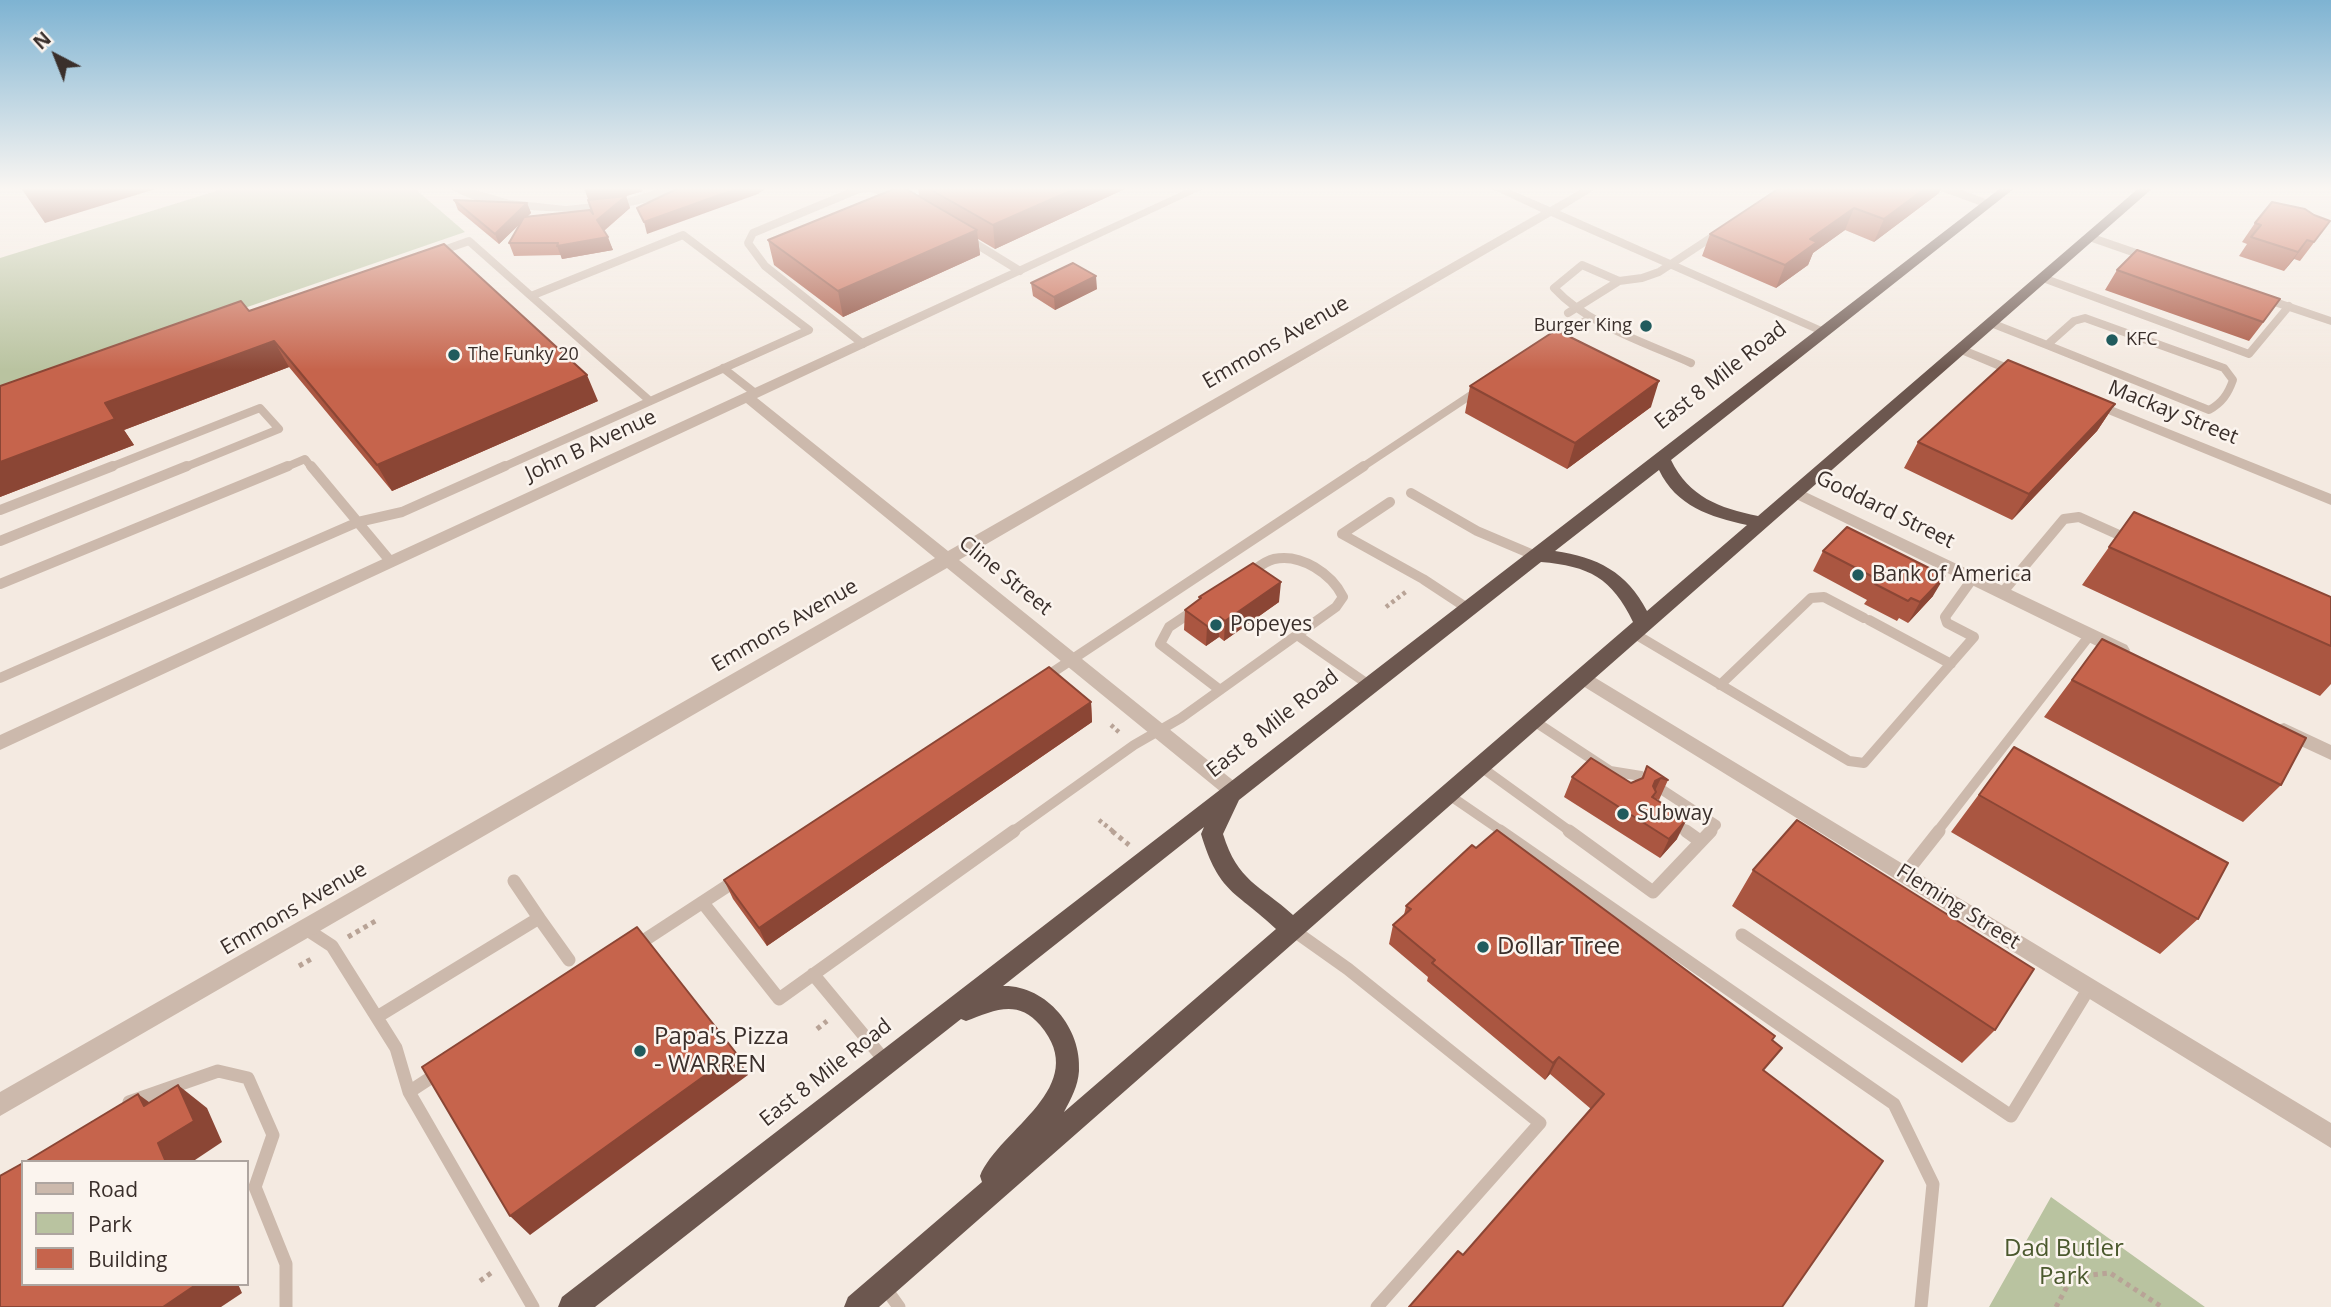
<!DOCTYPE html>
<style>
body{margin:0}
#map{position:relative;width:2331px;height:1307px;overflow:hidden;background:#f4eae1;font-family:"Open Sans",sans-serif}
canvas{display:block}
.legend{position:absolute;left:21px;top:1160px;width:228px;height:126px;box-sizing:border-box;background:#fbf4ee;border:2px solid #aea5a0;margin:0;padding:9px 12px;list-style:none;font-size:21px;color:#3a2f2b}
.legend li{display:flex;align-items:center;gap:14px;height:35px}
.legend b{width:35px;border:2px solid #aea5a0}
.north{position:absolute;left:21px;top:21px;width:70px;height:70px;-webkit-text-stroke:5px #fbf4ee;paint-order:stroke;rotate:318deg;font-size:19px;font-weight:700;line-height:28px;text-align:center;color:#3a2f2b}
.north::after{content:'';display:block;margin:auto;width:24px;height:32px;background:#3a2f2b;clip-path:polygon(50% 0,100% 100%,50% 72%,0 100%)}
</style>
<div id="map">
<canvas width="2331" height="1307"></canvas>
<ul class="legend">
<li><b style="height:9px;background:#ccb9ac"></b>Road</li>
<li><b style="height:19px;background:#b9c3a0"></b>Park</li>
<li><b style="height:19px;background:#c6644c"></b>Building</li>
</ul>
<div class="north">N</div>
</div>
<script>
const c = document.querySelector('canvas').getContext('2d');
c.lineJoin = 'round';
function paint(path, color) { c.fillStyle = color; c.fill(path, 'evenodd'); }
function strokePath(path, color, width, dash) { c.strokeStyle = color; c.lineWidth = width; c.lineCap = dash ? 'butt' : 'round'; c.setLineDash(dash || []); c.stroke(path); }
function label(font, color, halo, rows, align = 'center') {
  c.font = font + ' "Open Sans",sans-serif'; c.lineWidth = 5; c.setLineDash([]); c.textBaseline = 'middle'; c.strokeStyle = halo; c.fillStyle = color; for (const [text, x, y, turn = 0] of rows) {
    c.save(); c.translate(x, y); c.rotate((+turn || 0) * Math.PI / 180); c.textAlign = isNaN(turn) ? turn : align; if (halo) c.strokeText(text, 0, 0); c.fillText(text, 0, 0); c.restore();
  }
}
paint(new Path2D(`
 M229,187h184l52,45 -235,81 -230,86v-141z
 M2051,1197l154,110h-216z`), '#b9c3a0');
strokePath(new Path2D(`
 M1386,607l21,-16
 M1111,725l10,9
 M1099,820l15,12`), '#b8a396', 4.5, [3.5, 3.5]);
strokePath(new Path2D(`
 M1112,831l17,14
 M348,937l31,-18
 M299,966l14,-8
 M817,1029l10,-8
 M480,1281l11,-8
 M2056,1307l14,-26 12,-5 28,-3 52,34`), '#b8a396', 5, [4.5, 4.5]);
strokePath(new Path2D(`
 M1941,187l47,17
 M968,239l52,32
 M438,252l31,-11 62,55 152,-61 126,95 -308,138
 M2043,278l206,76 40,-48
 M1619,281l-37,-16 -28,23c34,37 92,55 137,75
 M531,296l119,105
 M1568,313l51,-32 23,-3 17,-6 59,-39
 M2085,318l139,50 9,12c-5,14 -11,23 -24,30l-162,-65 27,-24z
 M1991,323l56,22
 M1552,342l33,-21
 M863,344l-98,-78 -17,-23 5,-10 106,-44 14,-1 24,10
 M723,368l32,25
 M108,468l152,-60 19,21 -96,39
 M284,468l21,-9 7,9
 M1361,468l119,-79`), '#ccb9ac', 8);
strokePath(new Path2D(`
 M311,466l80,96
 M1411,493l66,38 59,25
 M1390,502l-48,32 81,45 44,29
 M0,510l113,-44
 M0,541l187,-75
 M0,584l288,-118
 M2002,593l62,-74 15,-2 49,22
 M1196,609l-27,18 -9,17 60,46
 M1869,620l82,44
 M1635,634l214,127 15,2 110,-126 -27,-14 -2,-6 28,-39
 M1297,635l72,50
 M0,678l358,-156 44,-10 103,-46
 M1044,678l320,-212
 M1720,685l91,-87 13,-1 40,21
 M1534,721l76,50 31,5 75,49 -7,7
 M1481,767l90,65
 M1449,795l54,37
 M1671,820l17,12
 M1012,832l122,-87 47,-27 155,-111 7,-10c-11,-23 -42,-44 -69,-38 -9,2 -17,9 -24,14
 M1937,832l153,-197`), '#ccb9ac', 10);
strokePath(new Path2D(`
 M1500,831l394,273 39,80 -12,123
 M1569,831l84,61 58,-61
 M1686,831l14,10
 M1905,874l34,-43
 M703,903l76,96 235,-168
 M539,918l30,42
 M306,929l26,17 64,102 13,44 124,215
 M1293,930l55,39 192,154 -163,184
 M1742,935l269,181 78,-128
 M637,945l101,-66
 M813,974l73,88
 M377,1017l162,-99 -25,-37
 M409,1092l32,-21
 M129,1102l89,-31 30,7 25,57 -18,52 31,77v43
 M884,1286l15,21`), '#ccb9ac', 13);
paint(new Path2D(`
 M449,187h16l45,13 56,6 56,-6 43,-13h17c-40,32 -193,33 -233,0z
 M1192,187h15l-450,211 191,153 593,-339 -53,-25h16l46,20 35,-20h14l-39,24 271,120 -2,3h-10l-268,-118 -592,344 281,226 3,5 -3,5 -7,3 -7,-3 -279,-228 -947,548v-24l935,-534 -189,-155 -746,347v-15z
 M2324,187h7v3l-5,-1z
 M2090,233l70,24 2,3 -6,4 -4,-1 -66,-23v-6z
 M2255,291l76,26v8l-81,-27v-6z
 M1961,345l67,27 2,3 -7,4 -5,-1 -62,-26 -2,-3z
 M2091,398l240,96v11l-245,-100 -2,-3z
 M1797,488l330,157 3,5 -3,5h-12l-323,-158 -3,-4z
 M1584,671l747,452v25l-753,-465 -3,-5 3,-5z
 M2284,723l47,22v15l-54,-25 -2,-5 2,-5z`), '#ccb9ac');
paint(new Path2D(`
 M2002,187h14l-345,273c18,37 48,48 87,56l382,-329h14l-1275,1120h-35l4,-10 134,-115 -2,-6c19,-47 113,-89 60,-151 -23,-27 -47,-14 -74,-4l-5,-2 -366,288h-37l4,-10zM1659,470c17,36 51,47 88,55l-100,86c-20,-39 -50,-54 -92,-60zM1541,562c48,4 71,16 92,60l-340,293c-34,-31 -55,-33 -70,-81l16,-34zM1204,827l-3,7c18,60 35,57 75,95l-212,183c7,-13 14,-26 15,-41 3,-43 -33,-86 -76,-85z`), '#6c574f');
paint(new Path2D(`
 M584,187l59,4 -17,5 4,12 -26,23 9,19 -51,9 -1,-4 -47,1 -5,-13 12,-20 -22,21 -41,-34 -4,-10 73,3 4,10 -4,4 66,-3z
 M918,187h211l-134,62 -17,-10 2,16 -137,62 -69,-52 -6,-25 151,-44z
 M1939,193l-65,49 -29,-12 -32,23 -5,12 -32,23 -74,-32 8,-22z
 M2255,223l61,17 -16,21 -6,-2 -10,12 -45,-15 8,-12 -5,-2z
 M2117,270l149,49 -17,22 -144,-51z
 M1031,283l66,6 -42,21 -22,-14z
 M249,311l349,90 -206,90 -103,-124 -165,63 10,15 -134,52v-111z
 M1470,386l181,21 -84,62 -102,-56z
 M2115,404l-18,27 -85,89 -108,-52 14,-26z
 M2134,512l197,85v87l-11,12 -238,-111z
 M1823,551l110,45 -25,27 -9,-5 -2,3 -33,-17 3,-4 -54,-29z
 M1199,597l80,5 -55,39 -5,-4 -13,9 -22,-16 1,-20 14,-10z
 M2102,639l179,146 -38,37 -199,-105z
 M1091,702l1,20 -325,224 -34,-47 -9,-19z
 M2014,747l184,172 -38,35 -209,-122z
 M1647,766l21,14 -9,20 -3,-1 21,40 -17,19 -96,-61 8,-20 59,6 10,-4z
 M1753,870l242,160 -33,33 -230,-157z
 M1406,906l369,130 -312,219 128,-146 -41,-35 -5,6 -118,-99 1,-4 -39,-33 4,-19 11,-10z`), '#aa5641');
paint(new Path2D(`
 M24,187h138l-117,36 -24,-35z
 M598,187h43l2,4 -17,5 4,12 -29,25 -17,-45z
 M742,187h26l-10,7 -111,40 -3,-12z
 M1079,187h50l-134,62 -2,-24z
 M1927,187h15l-3,6 -65,49 10,-23z
 M527,203l4,10 -32,31 -4,-10z
 M1854,208l-9,22 -32,23 -5,12 -32,23 9,-23 25,-26z
 M977,230l3,25 -137,62 -5,-26z
 M608,237l5,13 -51,9 -5,-13z
 M2307,240l-13,19 -10,12 14,-19z
 M1096,276l1,13 -42,21 -1,-13z
 M274,341l15,26 -165,63 10,15 -134,52v-35l105,-59z
 M587,375l11,26 -206,90 -15,-26z
 M1659,381l-8,26 -84,62 8,-26z
 M2115,404l-18,27 -85,89 17,-26z
 M1945,576l-12,20 -25,27 12,-21z
 M1281,582l-2,20 -55,39 1,-20z
 M1220,617l-1,20 -13,9 1,-20z
 M1091,702l1,20 -325,224 -8,-18z
 M1661,778l-8,17 3,-3 -9,20 -1,-11 9,-20z
 M1687,819l-10,20 -17,19 9,-19z
 M736,1053l12,22 -218,160 -20,-19z
 M1559,1057l-9,17 -5,6 8,-17z
 M178,1085l29,23 15,34 -30,20h-26l-8,-19z
 M138,1094l30,22 -24,-10z
 M197,1284h41l4,9 -21,14h-58z`), '#8b4635');
const building = new Path2D(`
 M681,187h61l-98,35 -7,-14z
 M899,187h4l74,43 -139,61 -70,-51z
 M926,187h153l-86,38z
 M1781,187h146l-43,32 -30,-11 -44,31 7,3 -32,23 -75,-31z
 M626,196l-29,24 11,17 -51,9 1,-3h-49l15,-26 66,-7 3,4 -5,-14z
 M454,200l73,3 -32,31z
 M2272,202l33,7 9,6 16,6 -16,21 -7,-2 -9,12 -47,-15 10,-12 -6,-2z
 M444,244l143,131 -210,90 -103,-124 -169,62 10,16 -115,43v-76l241,-85 8,10z
 M2137,250l143,49 -17,23 -146,-52z
 M1073,263l23,13 -42,21 -23,-14z
 M1556,330l103,51 -84,62 -105,-57z
 M2008,360l107,44 -86,90 -111,-52z
 M2134,512l197,85v49l-222,-99z
 M1847,527l98,49 -25,26 -9,-4 -3,3 -33,-17 4,-4 -56,-29z
 M1253,563l28,19 -56,39 -5,-4 -13,9 -22,-16 16,-12 -2,-1z
 M2102,639l204,99 -25,47 -209,-105z
 M1049,667l42,35 -332,226 -35,-48z
 M2014,747l214,116 -30,56 -219,-124z
 M1591,758l40,25 12,-5 4,-12 21,14 -7,-2 -6,3 -2,5 3,6 -4,5 35,22 -18,20 -97,-62z
 M1797,820l237,149 -39,61 -242,-160z
 M1497,830l278,206 -3,4 10,8 -19,22 120,91 -101,146h-373l49,-56 5,4 141,-161 -45,-37 -6,6 -121,-100 3,-3 -42,-35 18,-16 -5,-3 66,-61 4,3z
 M637,927l99,126 -226,163 -88,-149z
 M178,1085l16,36 -36,22 8,19h-141l113,-68 6,12z
 M23,1163v121h174l-34,23h-163v-131z`);
paint(building, '#c6644c');
strokePath(building, '#8b4635', 2);
const sky = c.createLinearGradient(0, 0, 0, 370);
sky.addColorStop(0, '#7eb3d2');
sky.addColorStop(0.51, '#faf6f2');
sky.addColorStop(1, '#faf6f200');
c.fillStyle = sky;
c.fillRect(0, 0, 2331, 370);
for (const [x, y, r, color] of [
 [1646,326,7,"#205b5d"],
 [2112,340,7,"#205b5d"],
 [454,355,7,"#205b5d"],
 [1858,575,7,"#205b5d"],
 [1216,625,7,"#205b5d"],
 [1623,814,7,"#205b5d"],
 [1483,947,7,"#205b5d"],
 [640,1051,7,"#205b5d"]
]) { const dot = new Path2D(); dot.arc(x, y, r, 0, 2 * Math.PI); c.fillStyle = color; c.fill(dot); strokePath(dot, '#fbf4ee', 2.5); }
label('18px', '#3a2f2b', '#fbf4ee', [
 ["Burger King",1632,326,"right"],
 ["KFC",2126,340],
 ["The Funky 20",468,355]
], 'left');
label('21px', '#3a2f2b', '#fbf4ee', [
 ["Emmons Avenue",1276,343,-30],
 ["East 8 Mile Road",1721,376,-38],
 ["Mackay Street",2173,413,22],
 ["John B Avenue",591,446,-25],
 ["Goddard Street",1885,510,26],
 ["Cline Street",1005,576,39],
 ["Emmons Avenue",785,626,-30],
 ["East 8 Mile Road",1273,724,-38],
 ["Fleming Street",1958,907,32],
 ["Emmons Avenue",294,909,-30],
 ["East 8 Mile Road",826,1073,-38]
]);
label('21px', '#3a2f2b', '#fbf4ee', [
 ["Bank of America",1872,575],
 ["Popeyes",1230,625],
 ["Subway",1637,814]
], 'left');
label('24px', '#3a2f2b', '#fbf4ee', [
 ["Dollar Tree",1497,947],
 ["Papa's Pizza",654,1037],
 ["- WARREN",654,1065]
], 'left');
label('24px', '#4b592e', '#fbf4ee', [
 ["Dad Butler",2064,1249],
 ["Park",2064,1277]
]);
</script>
